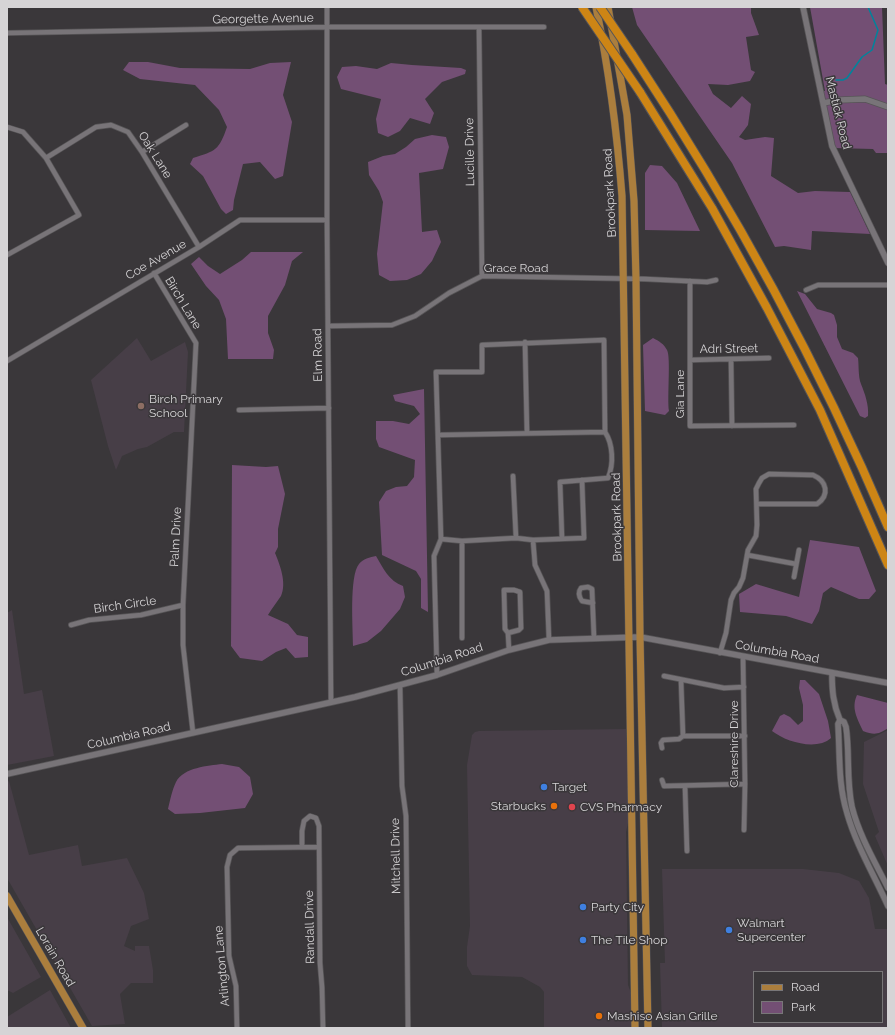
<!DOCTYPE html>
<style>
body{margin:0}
#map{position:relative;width:895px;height:1035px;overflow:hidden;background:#3a373a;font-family:Raleway,sans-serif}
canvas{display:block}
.frame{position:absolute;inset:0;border:8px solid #d6d4d6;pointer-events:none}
.legend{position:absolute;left:753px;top:971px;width:130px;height:52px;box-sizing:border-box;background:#3a373a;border:1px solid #787678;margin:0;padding:5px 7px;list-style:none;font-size:12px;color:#d6d4d6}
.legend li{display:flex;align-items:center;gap:8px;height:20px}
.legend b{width:20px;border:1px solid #787678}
</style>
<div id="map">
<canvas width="895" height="1035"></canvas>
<div class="frame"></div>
<ul class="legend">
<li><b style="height:5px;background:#ab7e3d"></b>Road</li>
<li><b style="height:11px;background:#734f74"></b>Park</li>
</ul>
</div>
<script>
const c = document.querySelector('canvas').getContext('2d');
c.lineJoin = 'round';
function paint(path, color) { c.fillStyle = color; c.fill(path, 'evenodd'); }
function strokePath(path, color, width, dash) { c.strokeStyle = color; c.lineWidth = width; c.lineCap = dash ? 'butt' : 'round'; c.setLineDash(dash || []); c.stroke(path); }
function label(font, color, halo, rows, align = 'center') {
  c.font = font + ' Raleway,sans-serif'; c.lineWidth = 3; c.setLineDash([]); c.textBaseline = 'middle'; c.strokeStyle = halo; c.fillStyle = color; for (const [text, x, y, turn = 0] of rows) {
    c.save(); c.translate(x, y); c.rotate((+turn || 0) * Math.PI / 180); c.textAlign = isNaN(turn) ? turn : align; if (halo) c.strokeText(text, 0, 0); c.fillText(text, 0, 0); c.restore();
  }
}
paint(new Path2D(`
 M137,338l14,23 34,-19 3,10 -4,80h-10l-27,15 -9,2 -16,7 -6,14 -8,-24 -17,-66z
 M12,610l12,84 18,-4 12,66 -47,9v-152z
 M626,729l3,89 -3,14 2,153 3,8v35h-87v-36l-4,-5 -18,-10 -50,-2 -5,-9v-19l3,-21 -3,-161 5,-30 3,-3 4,-1z
 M888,730v136l-13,-30 4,-4 -16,-48 1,-42z
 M9,781l20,74 49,-10 4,21 45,-8 17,35 5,26 -18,7 -7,20 11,5v-5h14l4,24v13h-22l-11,11 5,30 -33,2 -85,-148v-96z
 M662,869h141l36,4 20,8 10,17 6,31h13v99h-226l-2,-65h5zM754,972h128v50h-128z
 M7,917l34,60 -28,16 -4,-2h-2z
 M50,990l21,38h-64v-11z`), '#473e47');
paint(new Path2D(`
 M632,7h119v6l8,22 -13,2 5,33 4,2 -5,9 -22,4 -20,-1 5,10 18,14 11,-12 9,8 -3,21 -9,12 6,3 20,-3 9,1 -3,38 27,17 17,-2 35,1 20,42 -58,-3 -1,19 -27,-4 -9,1 -43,-84 -95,-138z
 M810,7h72l3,77 3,1v68h-12l-3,-4 -39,-1 -11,-57h2z
 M129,62h19l32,6 70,1 20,-6 21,-1 -8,33 9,27 -9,54 -8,3 -15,-17 -17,2 -9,36 -1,10 -7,4 -5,-5 -18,-33 -13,-12 3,-6c23,-7 26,-8 34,-31l-8,-17 -24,-25 -55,-6 -17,-9z
 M391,63l21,2 49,3 5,2 -1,4 -23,8 -17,17 9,14 -4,11 -20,-6 -10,13 -12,6 -10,-4 -2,-14 5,-20 -40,-10 -4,-12 5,-10 14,-1 21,3z
 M432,135l14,2 3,10 -6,22 -24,4 3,59 15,-2 4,12 -9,19 -11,13 -14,6 -17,1 -11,-6 -2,-21 6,-52 -4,-11 -10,-16 -1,-13 15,-6 12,-2 11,-7 9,-8z
 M650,165l12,1 15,17 23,48 -55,-1v-57z
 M251,252h52l-11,9 -7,24 -17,31v17l6,17 -1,9h-45l-2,-40 -7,-19 -13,-14 -15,-22 8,-7 9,9 12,8 22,-14z
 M797,291l8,3 12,15 14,4 3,2 3,10v12l5,12 11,4 5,5c1,8 0,18 3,26 4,10 8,21 7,32l-3,2 -5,-2z
 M653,338c6,3 11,6 14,12 4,7 0,48 2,61l-4,4 -20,-4 -2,-66z
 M424,389l4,223 -7,-4v-29l-5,-8 -34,-16 -3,-53 7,-11 10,-4 11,-1 7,-9 1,-17 -36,-13 -3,-8v-18h17l16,3 11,-10 -6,-8 -19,-5 -2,-6z
 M232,465l34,2 12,-1 7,28 -7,35v18l-3,6c5,12 12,30 6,43 -4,6 -9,12 -13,19l20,9 9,11 11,2v20l-13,1 -9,-10 -10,4 -14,9 -22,-3 -9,-12z
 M810,540l49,7 17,44 -7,8h-10l-28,-12 -8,6 -4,18 -7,13 -26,-8 -46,-4 -1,-18 17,-10 43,13z
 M376,556c7,12 13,25 27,30l2,11 -5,12 -19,22 -14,11 -14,4c0,-17 -4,-70 6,-82 4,-5 11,-7 17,-8z
 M800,680h5l14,14 9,27 3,17c-14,13 -45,4 -59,-7l8,-15 4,-2 6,3 8,8 5,-4v-16l-4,-17z
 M857,695l31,8v25c-10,7 -14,7 -25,3 -6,-13 -12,-23 -6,-36z
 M222,764l17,3 11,10 3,17 -8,14 -45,5 -25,1 -7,-5c2,-8 4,-19 8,-27 8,-15 32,-16 46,-18z`), '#734f74');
strokePath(new Path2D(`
 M836,80h7l4,-2 15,-21 10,-7 6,-20 -10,-23`), '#00849c', 1.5);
const minor = new Path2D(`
 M327,7v213l4,482
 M479,27l3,249
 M7,33l320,-6h217
 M7,127l16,5 23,26 33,57 -72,40
 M142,152l44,-27
 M46,158l50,-31 15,-2 17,7 14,20 57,95
 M154,273l42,70 -13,262v40l10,88
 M690,281v145l104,-1
 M806,290l12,-5h70
 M328,326l64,-1 23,-9 34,-23 33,-17 163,3 62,3 9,-2
 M525,342l2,91
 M731,359l1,67
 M690,360l79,-2
 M7,361l192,-114 41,-27h87
 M239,410l90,-2
 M438,435l167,-3
 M513,476l3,62
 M441,539l21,2 54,-3 17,2 51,-2 -2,-58
 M533,540l2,25 12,26 2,49
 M462,541v97
 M747,555l49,9
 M794,577l5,-27
 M593,603l-11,-2c-3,-4 -4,-9 -1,-13l7,-1 4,2 2,49
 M71,625l18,-5 52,-5 42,-10
 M508,633l11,-3 2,-2 -1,-36 -6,-2h-10l1,39 3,4 1,17
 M720,653l6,-20 5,-33 3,-7 5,-6 4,-9 5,-28 8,-14 1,-11 -1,-36 3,-6 3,-5 7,-4 44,1c14,6 17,20 4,29h-60
 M743,657l2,127 -1,46
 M437,675l-3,-119 7,-17 -5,-167h46v-27l122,-5 1,92c8,12 9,32 3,46l-48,4 2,57
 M664,676l60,12 20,-1
 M681,680l2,56h62
 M400,685l2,101 4,30 2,212
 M662,748l-1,-5 2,-3 16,-1 4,-3
 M662,780l2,6 81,-2
 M685,786l2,65
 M302,847v-16l2,-10 6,-5 6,2 3,8 1,137 2,24 1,41
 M237,1028l-1,-42 -7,-30 -2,-89 3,-12 8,-7 81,-1`);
const tertiary = new Path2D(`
 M803,7l29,139 56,117
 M823,103l16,-3 26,-1 23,8
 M832,673c0,17 1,31 8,47l-2,4c2,30 0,60 9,89 9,32 27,62 41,93
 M840,720l4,2 2,5c4,26 0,52 6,80 7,28 23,55 36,81
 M7,774l348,-77 82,-22 72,-25 40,-10 91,-3 248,46`);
const primary = new Path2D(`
 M596,7c13,63 21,125 26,189l13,832
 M608,7l19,108 7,86 2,78 4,358 8,391
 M7,896l76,132`);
const motorway = new Path2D(`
 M632,54c99,150 186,308 256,473
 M640,92l72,116 55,100 53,102 68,155`);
strokePath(minor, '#575557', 6);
strokePath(tertiary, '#575557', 7);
strokePath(primary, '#575557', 8);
strokePath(motorway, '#575557', 10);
strokePath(minor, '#787478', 4.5);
strokePath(tertiary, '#787478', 5.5);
strokePath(primary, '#ab7e3d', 7);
strokePath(motorway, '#cd8515', 8);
const motorwayBridge = new Path2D(`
 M582,7l58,85
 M600,7l32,47`);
strokePath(motorwayBridge, '#575557', 10, []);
strokePath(motorwayBridge, '#cd8515', 8);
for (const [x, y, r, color] of [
 [141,406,4,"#8d6e63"],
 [544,787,4,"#3f7fe0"],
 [554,806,4,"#e8710a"],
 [572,807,4,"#e0444e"],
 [583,907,4,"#3f7fe0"],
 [729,930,4,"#3f7fe0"],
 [583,940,4,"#3f7fe0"],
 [599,1016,4,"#e8710a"]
]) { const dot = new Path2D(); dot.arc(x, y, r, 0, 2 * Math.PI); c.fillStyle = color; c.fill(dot); strokePath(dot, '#3a373a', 1.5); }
label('12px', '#d6d4d6', '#3a373a', [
 ["Georgette Avenue",263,19,-1],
 ["Mastick Road",838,113,76],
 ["Lucille Drive",470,152,-91],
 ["Oak Lane",155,155,58],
 ["Brookpark Road",610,193,-93],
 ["Coe Avenue",156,260,-30],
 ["Grace Road",516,268],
 ["Birch Lane",183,303,59],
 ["Adri Street",729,349,-1],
 ["Elm Road",318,355,-91],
 ["Gia Lane",680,394,-90],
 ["Brookpark Road",617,517,-91],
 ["Palm Drive",176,537,-87],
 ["Birch Circle",125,605,-8],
 ["Columbia Road",777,652,10],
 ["Columbia Road",442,660,-18],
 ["Columbia Road",129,736,-13],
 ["Clareshire Drive",734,744,-90],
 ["Mitchell Drive",396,856,-91],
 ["Randall Drive",310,927,-91],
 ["Lorain Road",55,957,60],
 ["Arlington Lane",222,966,-95]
]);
label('12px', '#d6d4d6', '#3a373a', [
 ["Birch Primary",149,399],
 ["School",149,413],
 ["Target",552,787],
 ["Starbucks",546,806,"right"],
 ["CVS Pharmacy",580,807],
 ["Party City",591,907],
 ["Walmart",737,923],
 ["Supercenter",737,937],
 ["The Tile Shop",591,940],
 ["Mashiso Asian Grille",607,1016]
], 'left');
</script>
